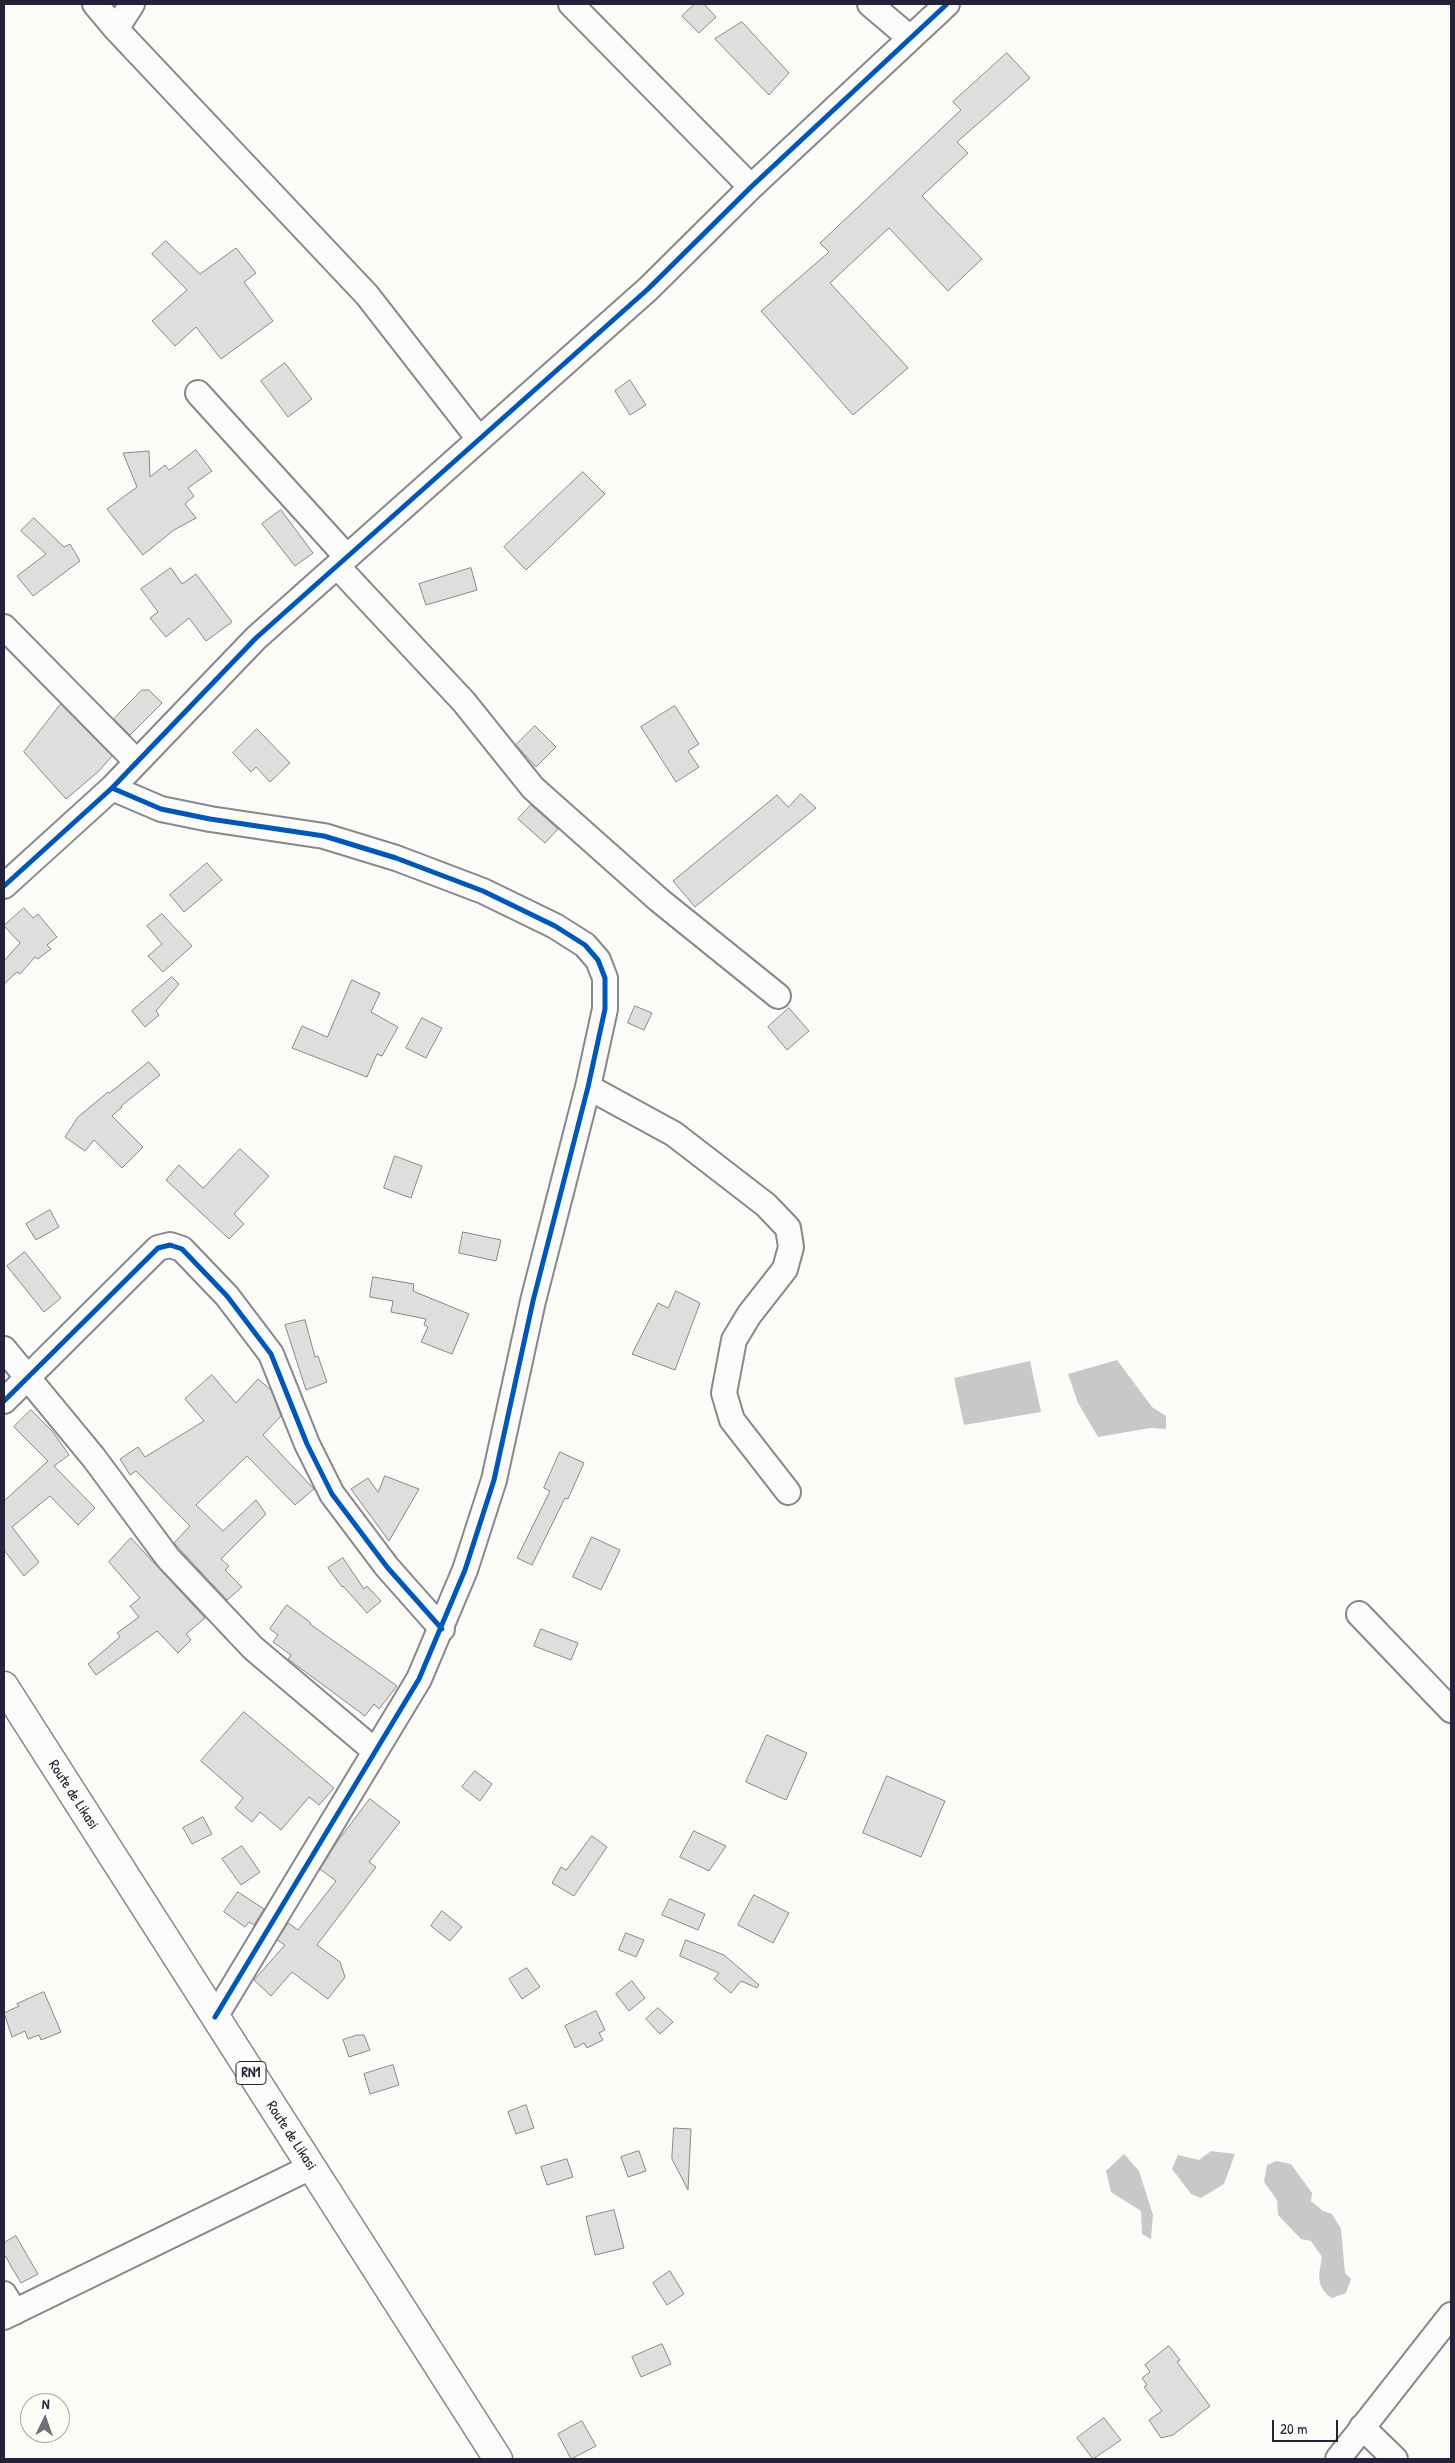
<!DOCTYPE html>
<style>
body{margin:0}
#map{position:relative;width:1455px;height:2463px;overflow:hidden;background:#fcfbf8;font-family:"Patrick Hand",sans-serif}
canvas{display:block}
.frame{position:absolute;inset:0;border:5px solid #22223b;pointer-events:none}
.north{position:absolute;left:20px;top:2393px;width:50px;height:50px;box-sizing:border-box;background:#fdfcf7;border:1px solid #a5a5ac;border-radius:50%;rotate:3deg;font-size:14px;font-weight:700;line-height:20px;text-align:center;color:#22223b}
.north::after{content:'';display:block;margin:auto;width:18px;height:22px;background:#6e6e7d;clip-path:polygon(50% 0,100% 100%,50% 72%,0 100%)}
.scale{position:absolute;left:1272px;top:2420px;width:66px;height:22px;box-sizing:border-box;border:2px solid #22223b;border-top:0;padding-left:6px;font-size:15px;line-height:18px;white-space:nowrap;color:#22223b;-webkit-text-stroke:4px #fdfcf7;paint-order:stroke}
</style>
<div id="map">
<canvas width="1455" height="2463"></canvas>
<div class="frame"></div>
<div class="north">N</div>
<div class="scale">20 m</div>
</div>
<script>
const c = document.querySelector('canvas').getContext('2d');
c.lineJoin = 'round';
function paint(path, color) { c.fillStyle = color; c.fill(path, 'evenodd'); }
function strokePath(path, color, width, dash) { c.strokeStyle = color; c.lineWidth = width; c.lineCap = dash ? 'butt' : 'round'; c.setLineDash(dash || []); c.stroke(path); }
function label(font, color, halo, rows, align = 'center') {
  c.font = font + ' "Patrick Hand",sans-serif'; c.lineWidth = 5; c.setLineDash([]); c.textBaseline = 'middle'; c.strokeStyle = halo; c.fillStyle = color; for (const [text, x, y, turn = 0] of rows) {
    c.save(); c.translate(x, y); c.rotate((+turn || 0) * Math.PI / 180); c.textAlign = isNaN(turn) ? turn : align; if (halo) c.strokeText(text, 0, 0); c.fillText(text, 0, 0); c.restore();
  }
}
paint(new Path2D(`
 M1117,1360l35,47 14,9v13l-16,-1 -52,9 -20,-34 -10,-29z
 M1030,1361l11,51 -77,13 -10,-47z
 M1211,2151l24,3 -11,30 -23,14 -10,-4 -19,-25 6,-14 21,5z
 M1124,2154l15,17 14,44 -2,24 -9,-5 -1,-23 -30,-19 -5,-21z
 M1276,2161l15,3 21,29 -1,8 12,10 9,3 9,15 4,44 6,6 -5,14 -14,5c-17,-11 -13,-24 -10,-41l-11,-16 -10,-2 -23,-24 -1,-15 -13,-18 3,-17z`), '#c8c8ca');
const building = new Path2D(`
 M695,4h9l12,13 -17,16 -17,-17z
 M742,22l47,51 -20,22 -54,-56z
 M1007,53l23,25 -73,64 11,11 -46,43 60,63 -34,32 -59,-63 -59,55 78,85 -55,47 -92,-104 68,-59 -9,-9 141,-133 -8,-8z
 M166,241l34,33 36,-26 20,25 -12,9 29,39 -52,38 -25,-32 -21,19 -23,-25 35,-31 -35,-36z
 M285,363l27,36 -24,18 -27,-36z
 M630,380l16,25 -16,10 -15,-24z
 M196,450l16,21 -24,17 6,8 -9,8 11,14 -22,12 -31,25 -36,-46 30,-22 -14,-34 26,-2 1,26 15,-12 4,5z
 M583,472l22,22 -79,76 -22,-23z
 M281,510l32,43 -18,13 -33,-42z
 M34,518l30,29 6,-3 10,17 -47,35 -16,-20 29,-22 -25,-23z
 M171,568l11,16 14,-10 36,48 -26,19 -17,-23 -23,19 -16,-19 8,-6 -17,-23z
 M471,568l6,22 -51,15 -7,-21z
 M142,690h7l13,13 -32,32 -16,-16z
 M61,704l51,52 -13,15 -33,28 -42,-47z
 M675,706l24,38 -11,7 11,16 -23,15 -35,-55z
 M535,726l21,21 -20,20 -20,-22z
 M257,729l33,34 -20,19 -14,-15 -5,5 -18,-19z
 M801,794l15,14 -121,99 -22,-26 104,-86 11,12z
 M531,805l27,24 -13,14 -27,-24z
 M207,863l15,17 -38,32 -14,-17z
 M24,908l9,10 5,-4 19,23 -10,8 4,4 -13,10 -3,-2 -15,17 -3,-2 -13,12v-23l16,-18 -16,-17z
 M162,914l30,32 -29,26 -15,-16 14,-12 -15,-18z
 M172,977l7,7 -23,27 3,4 -14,12 -13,-16z
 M352,980l28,13 -9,19 27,15 -16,29 -5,-2 -10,23 -75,-29 10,-22 25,11z
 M635,1006l17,7 -8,17 -16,-7z
 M789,1008l20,23 -22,19 -19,-23z
 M422,1018l20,10 -16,30 -20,-10z
 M149,1062l11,13 -39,31 1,1 -10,9 31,31 -21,21 -28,-28 -9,11 -20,-14 13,-20 30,-25 1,1z
 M240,1149l29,27 -35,38 10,10 -15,15 -63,-59 13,-15 24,23z
 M395,1156l27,10 -11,32 -27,-10z
 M50,1210l9,17 -23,13 -10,-16z
 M463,1232l38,8 -5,21 -37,-8z
 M25,1252l36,46 -17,14 -37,-46z
 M373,1277l41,7 -1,7 56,23 -17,40 -31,-12 7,-15 -4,-2 2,-6 -35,-7 2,-11 -23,-4z
 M676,1291l24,12 -25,67 -43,-16 26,-51 10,5z
 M305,1320l10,37 3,-1 9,26 -21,8 -21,-65z
 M212,1375l24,28 22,-24 13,11 10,26 -18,19 51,54 -19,16 -48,-49 -51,49 27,26 33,-31 10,14 -45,45 8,7 -4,4 17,17 -15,13 -53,-57 16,-17 -54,-55 -6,4 -10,-16 18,-12 7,10 59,-36 -19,-22z
 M31,1410l22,22 16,23 -15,11 41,42 -17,17 -28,-29 -38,31 27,35 -15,14 -20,-26v-49l44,-40 -34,-34z
 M560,1452l24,11 -16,36 -3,-1 -33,67 -15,-7 33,-67 -6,-3z
 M385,1476l34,13 -30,52 -38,-52 17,-11 10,14z
 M592,1537l28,13 -19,40 -28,-13z
 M131,1538l74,80 -19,16 5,6 -13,13 -21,-22 -61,44 -8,-11 32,-27 -3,-4 22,-16 -9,-11 10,-8 -31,-36z
 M343,1558l21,31 3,-3 14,15 -14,12 -24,-27 -1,1 -14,-19z
 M287,1605l24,18 -1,1 87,62 -18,23 -5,-5 -9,12 -77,-57 3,-4 -18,-13 5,-7 -8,-6z
 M541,1629l37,14 -7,17 -37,-14z
 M244,1712l90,76 -15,17 -10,-8 -28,33 -21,-18 -8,10 -17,-14 8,-10 -42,-37z
 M767,1735l40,18 -21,47 -40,-18z
 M475,1771l17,13 -12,17 -18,-14z
 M887,1776l58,25 -24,56 -58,-24z
 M370,1799l30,23 -31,40 7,5 -59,78 23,17 5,15 -17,22 -36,-27 -21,24 -17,-16 31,-35 -8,-5 11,-17 10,7 38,-49 -16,-12 17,-27z
 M203,1817l9,17 -20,10 -9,-16z
 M694,1831l32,15 -17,25 -29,-14z
 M592,1836l15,11 -33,49 -22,-13 9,-16 5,3z
 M242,1846l18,26 -19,13 -19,-26z
 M238,1892l26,17 -10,16 -5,-3 -4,5 -21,-15z
 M754,1895l35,18 -16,30 -35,-18z
 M670,1899l35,15 -7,16 -36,-15z
 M442,1911l20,16 -12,14 -19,-15z
 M626,1933l18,7 -8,17 -17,-7z
 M686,1940l38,15 35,30 -2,3 -16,-7 -10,12 -17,-14 5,-6 -39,-17z
 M527,1968l13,19 -18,12 -13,-20z
 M632,1981l13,17 -16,13 -13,-17z
 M44,1992l17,40 -20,8 -2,-5 -11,4 -3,-8 -13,6 -8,-24 15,-7 -2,-2z
 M658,2008l15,14 -13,12 -14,-15z
 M596,2011l9,19 -6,3 4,7 -16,8 -3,-5 -9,5 -10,-22z
 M357,2035h7l6,15 -21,7 -6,-17z
 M393,2065l6,20 -29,9 -6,-20z
 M526,2105l8,23 -18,6 -8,-22z
 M674,2128l17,1 -3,61 -16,-31z
 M639,2151l7,20 -18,6 -7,-20z
 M567,2159l6,18 -26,8 -6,-18z
 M614,2210l10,38 -29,7 -9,-38z
 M16,2236l22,38 -17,9 -17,-29v-11z
 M670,2271l14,23 -17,11 -14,-22z
 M662,2344l9,20 -30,13 -9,-20z
 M1169,2346l11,14 -3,2 33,44 -37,29 -12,3 -12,-18 13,-9 -18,-24 3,-2 -5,-7 8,-6 -5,-7z
 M1104,2418l17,22 -28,19 -16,-21z
 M582,2421l14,25 -25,13 -13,-25z`);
paint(building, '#dfdedd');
strokePath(building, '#88888c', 1);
const street = new Path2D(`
 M95,4l21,25 251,266 112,144
 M571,4l180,183
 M870,4l40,34
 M116,29l16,-25
 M198,393l149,164
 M337,566l127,136 69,86 126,112 119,96
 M4,627l133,135
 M112,788l49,21 49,10 114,17 72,22 87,33 72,35 30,19 13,15 7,18v31l-17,78 -55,214 -39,179 -29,90 -46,109 -204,338
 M4,886l108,-98 144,-150 392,-349 103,-102 196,-183
 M588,1087l86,47 92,71 22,23 3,19 -6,22 -36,46 -15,25 -10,53 8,27 56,72
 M4,1349l90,109 74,100 85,90 122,103
 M4,1401l154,-153 12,-3 12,4 45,47 44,58 36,90 25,50 55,73 55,62
 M1359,1614l92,96
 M4,2294l11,18
 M4,2317l307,-150
 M1362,2427l33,32
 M1338,2459l113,-144`);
const highway = new Path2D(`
 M4,1686l494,773`);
strokePath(street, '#88888c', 28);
strokePath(highway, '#88888c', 31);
strokePath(street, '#fbfbf9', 24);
strokePath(highway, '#fbfbf9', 28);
strokePath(new Path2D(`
 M112,788l49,21 49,10 114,17 72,22 87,33 72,35 30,19 13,15 7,18v31l-17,78 -55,214 -39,179 -29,90 -46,109 -204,338
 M4,886l108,-98 144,-150 392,-349 103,-102 196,-183
 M4,1401l154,-153 12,-3 12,4 45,47 44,58 36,90 25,50 55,73 55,62`), '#0057b8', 5);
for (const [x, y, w] of [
 [251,2073,30]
]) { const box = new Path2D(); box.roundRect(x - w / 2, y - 11.5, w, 23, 4); c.fillStyle = '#fdfcf7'; c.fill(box); strokePath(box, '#22223b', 1); }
label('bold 14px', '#22223b', null, [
 ["RN1",251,2073]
]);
label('15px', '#22223b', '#fdfcf7', [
 ["Route de Likasi",73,1795,57],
 ["Route de Likasi",291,2136,57]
]);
</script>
